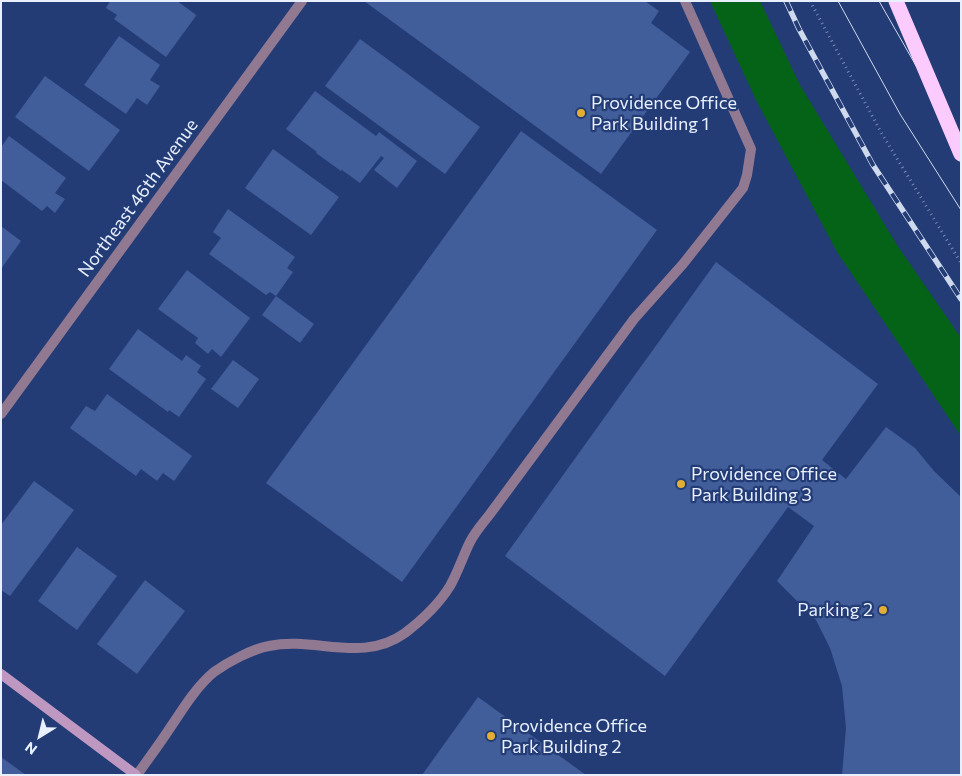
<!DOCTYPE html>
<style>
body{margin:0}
#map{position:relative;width:962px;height:776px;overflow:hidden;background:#233c76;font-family:Commissioner,sans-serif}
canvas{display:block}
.frame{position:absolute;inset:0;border:2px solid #e8effe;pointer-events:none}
.north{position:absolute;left:15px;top:711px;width:50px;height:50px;-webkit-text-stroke:4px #233c76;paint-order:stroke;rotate:216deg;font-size:14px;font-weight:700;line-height:20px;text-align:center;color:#e8effe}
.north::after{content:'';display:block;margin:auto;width:18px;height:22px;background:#e8effe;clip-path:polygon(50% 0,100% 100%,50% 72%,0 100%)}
</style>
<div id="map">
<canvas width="962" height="776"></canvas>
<div class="frame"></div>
<div class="north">N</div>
</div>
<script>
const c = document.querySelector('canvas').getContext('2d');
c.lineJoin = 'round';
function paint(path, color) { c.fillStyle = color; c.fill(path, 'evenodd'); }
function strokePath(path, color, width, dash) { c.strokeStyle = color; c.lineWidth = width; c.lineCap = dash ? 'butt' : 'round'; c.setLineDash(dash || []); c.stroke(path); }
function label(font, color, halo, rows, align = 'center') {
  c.font = font + ' Commissioner,sans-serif'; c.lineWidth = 4.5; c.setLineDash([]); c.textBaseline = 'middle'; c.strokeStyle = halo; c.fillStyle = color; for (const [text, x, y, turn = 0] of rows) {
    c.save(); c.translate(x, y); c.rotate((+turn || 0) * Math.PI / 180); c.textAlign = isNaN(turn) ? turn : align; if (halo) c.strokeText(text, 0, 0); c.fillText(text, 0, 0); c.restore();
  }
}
paint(new Path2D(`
 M710,1h50l40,84 97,160 64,93v98l-124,-184 -81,-152z`), '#056317');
paint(new Path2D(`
 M110,1h67l18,13 1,2 -30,41 -52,-38 3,-4 -11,-7z
 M364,1h281l14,10 -8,12 39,29 -89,122z
 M119,36l41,29 -10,15 10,6 -13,19 -10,-7 -11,16 -42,-29z
 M360,39l120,88 -35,47 -120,-88z
 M45,76l75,54 -31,41 -74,-54z
 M315,91l61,45 3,-4 38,29 -20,27 -23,-18 10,-12 -3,-2 -21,27 -18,-13 -1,1 -25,-18 1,-1 -31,-23z
 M521,131l136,99 -255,352 -136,-99z
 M9,136l57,42 -11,15 10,6 -10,14 -8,-7 -5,5 -41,-31v-33z
 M273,149l66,48 -28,38 -66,-47z
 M228,209l67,48 -8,11 6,4 -17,24 -6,-4 -4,3 -57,-41 12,-16 -8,-6z
 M1,226l20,15 -20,28z
 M716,262l162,122 -56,76 24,19 40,-52 29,21 19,23 27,26v278h-119l4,-47 -4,-42 -12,-38 -14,-28 -39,-39 37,-55 -26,-19 -123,169 -160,-120z
 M187,270l63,48 -29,39 -9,-8 -4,5 -13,-11 3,-5 -40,-29z
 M276,296l38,28 -14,19 -38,-28z
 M138,329l44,32 4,-6 15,11 -4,6 9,7 -27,38 -10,-7 -1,2 -59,-43z
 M233,360l26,19 -21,29 -27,-19z
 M107,394l85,62 -18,25 -11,-8 -6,8 -16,-12 -5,7 -66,-48 16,-22 9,5z
 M34,481l40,29 -64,86 -9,-6v-65z
 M77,547l40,29 -40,54 -39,-29z
 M145,580l40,31 -48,63 -40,-30z
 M478,697l108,78h-164z
 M1,757l25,18h-25z`), '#415d9a');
strokePath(new Path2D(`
 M810,1l72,133 79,129`), '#7889b1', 3, [1, 4]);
strokePath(new Path2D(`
 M137,775c12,-17 24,-33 35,-50 12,-18 25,-39 42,-53 14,-10 38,-23 55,-26 46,-10 93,18 136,-13 17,-13 34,-29 45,-47 8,-14 13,-30 20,-44 5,-10 13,-19 20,-28l144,-195 49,-55 60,-76 4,-13 4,-26 -66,-148`), '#917992', 10);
strokePath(new Path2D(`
 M1,414l301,-413`), '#917992', 10);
strokePath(new Path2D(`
 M1,674l135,101`), '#be98c0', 10);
strokePath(new Path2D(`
 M838,1l62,113 61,96
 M879,1l60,105 22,34`), '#cfd9ed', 1);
const rail = new Path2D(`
 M786,1l13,28 74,136 88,134`);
strokePath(rail, '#cfd9ed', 5.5);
strokePath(rail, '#233c76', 4, [11]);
strokePath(new Path2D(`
 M896,1l65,153`), '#facbfc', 15);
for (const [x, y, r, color] of [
 [581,113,5,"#e2af34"],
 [681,484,5,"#e2af34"],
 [883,610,5,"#e2af34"],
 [491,736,5,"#e2af34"]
]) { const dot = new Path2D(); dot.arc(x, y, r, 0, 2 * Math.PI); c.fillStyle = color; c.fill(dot); strokePath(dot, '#233c76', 2); }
label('18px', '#e8effe', '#233c76', [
 ["Providence Office",591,103],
 ["Park Building 1",591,124],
 ["Providence Office",691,474],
 ["Park Building 3",691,495],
 ["Parking 2",873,610,"right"],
 ["Providence Office",501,726],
 ["Park Building 2",501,747]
], 'left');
label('18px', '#e8effe', '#233c76', [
 ["Northeast 46th Avenue",138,198,-54]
]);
</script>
